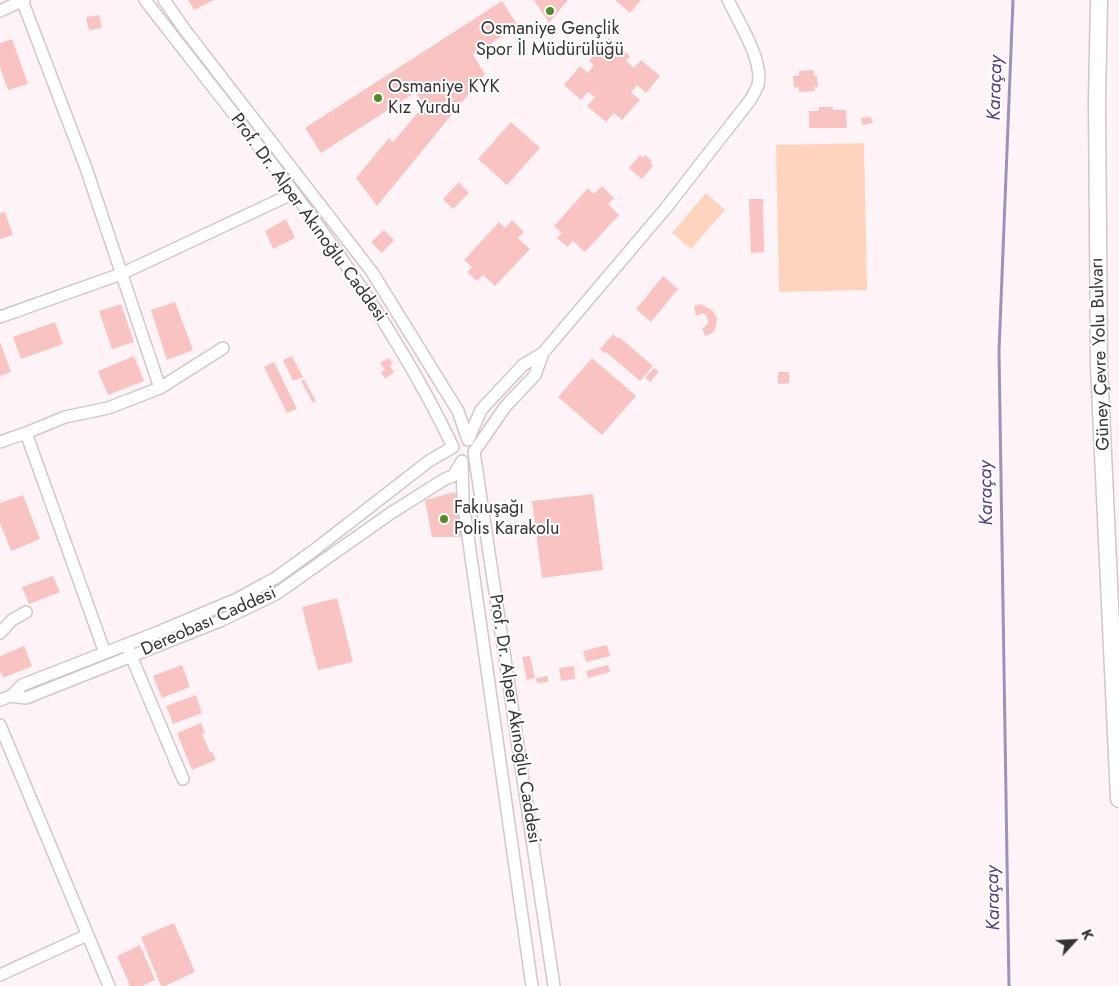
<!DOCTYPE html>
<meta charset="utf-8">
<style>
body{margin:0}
#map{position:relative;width:1119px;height:986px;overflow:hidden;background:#fef4f8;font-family:Jost,sans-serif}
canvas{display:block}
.north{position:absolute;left:1049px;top:916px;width:50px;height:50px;-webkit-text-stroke:4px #fff;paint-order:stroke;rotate:65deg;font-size:14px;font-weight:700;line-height:20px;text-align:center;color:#373334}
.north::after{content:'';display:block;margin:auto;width:18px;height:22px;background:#373334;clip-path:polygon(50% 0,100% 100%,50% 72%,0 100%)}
</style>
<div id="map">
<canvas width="1119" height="986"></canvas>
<div class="north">K</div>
</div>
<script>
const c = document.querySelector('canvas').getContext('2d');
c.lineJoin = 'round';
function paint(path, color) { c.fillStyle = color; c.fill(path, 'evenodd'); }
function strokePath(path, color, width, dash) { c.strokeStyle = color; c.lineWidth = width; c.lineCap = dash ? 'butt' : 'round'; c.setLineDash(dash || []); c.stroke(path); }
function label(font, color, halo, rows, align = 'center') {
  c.font = font + ' Jost,sans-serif'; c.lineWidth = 4; c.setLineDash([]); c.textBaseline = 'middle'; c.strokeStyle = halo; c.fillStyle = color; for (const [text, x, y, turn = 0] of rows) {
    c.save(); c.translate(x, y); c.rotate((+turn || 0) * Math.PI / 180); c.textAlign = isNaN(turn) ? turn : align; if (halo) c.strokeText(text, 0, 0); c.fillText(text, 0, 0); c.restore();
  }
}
paint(new Path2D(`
 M864,143l3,147 -88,2 -3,-147z
 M706,193l19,17 -34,39 -19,-16z`), '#fed4be');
strokePath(new Path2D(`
 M1009,986l-10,-635 14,-351`), '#9d92b9', 3);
paint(new Path2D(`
 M188,0h26l-20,10z
 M534,0h34l-19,23z
 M615,0h26l-11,13z
 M502,1l16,25 -45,29 12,19 -108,132 -21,-28 33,-40 4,4 31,-37 -8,-13 -95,61 -16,-25z
 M99,15l3,13 -13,2 -3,-13z
 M609,38l21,18 -4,5 8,7 7,-8 19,16 -14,17 -9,-8 -6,7 9,8 -18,20 -8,-7 -8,9 -19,-16 8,-9 -7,-5 -7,8 -17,-15 16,-19 8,7 6,-8 -5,-4z
 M12,39l16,45 -20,6 -8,-23v-24z
 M814,70v6h3l1,11h-4l1,4 -16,1v-5l-5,1 -1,-12h6v-5z
 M819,107h14v3h13l1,18h-38v-17h10z
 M871,117l1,6 -10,2 -1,-7z
 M511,122l29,26 -33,37 -29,-26z
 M640,155l3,3 2,-3 7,6 -2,2 3,3 -11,13 -13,-11z
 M459,182l10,11 -16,16 -10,-10z
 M602,186l12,12 -6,6 11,11 -34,37 -12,-11 -6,6 -10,-9 5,-5 -8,-7 34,-38 6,6z
 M749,199h14l1,53 -13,1z
 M5,212l8,23 -13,4v-26z
 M286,219l9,19 -22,11 -8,-18z
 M512,220l12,12 -6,6 12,11 -35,37 -12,-11 -6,6 -10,-9 5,-5 -8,-7 35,-38 6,6z
 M384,230l10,10 -12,13 -11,-11z
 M663,276l15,13 -27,33 -15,-13z
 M175,302l18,48 -26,10 -16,-50z
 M121,304l13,38 -22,7 -13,-38z
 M700,304l12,6 5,8 -1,8 -2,6 -9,4 -3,-8 3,-1 3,-4 -1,-6 -4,-4 -7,3 -2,-10z
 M55,322l8,22 -42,15 -8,-22z
 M613,334l5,5 1,-2 34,29 -13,15 -34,-29 -1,2 -5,-5z
 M0,342l11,30 -11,4z
 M134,356l10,25 -36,14 -10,-24z
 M292,356l11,21 -10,4 -10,-21z
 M389,358l4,6 -3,2 4,6 -9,7 -4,-7 4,-2 -5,-7z
 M592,358l44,38 -34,39 -44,-38z
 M274,362l23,47 -10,4 -23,-46z
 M654,368l5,4 -9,10 -5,-4z
 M778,372h11v11l-11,1z
 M304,379l12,22 -3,2 -12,-22z
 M455,492l8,45h-31l-7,-37z
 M593,494l10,76 -61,8 -10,-77z
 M23,495l17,44 -29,12 -11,-28v-20z
 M53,576l7,16 -31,12 -7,-17z
 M337,598l16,64 -35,8 -16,-63z
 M607,645l3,11 -24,6 -3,-11z
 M24,646l8,20 -29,12 -3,-8v-14z
 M530,656l5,22 -8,2 -5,-23z
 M182,665l8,22 -28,11 -9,-22z
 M608,665l2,7 -22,6 -2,-7z
 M574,666l1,13 -14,2 -2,-13z
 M548,676v6l-11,1 -1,-5z
 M196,695l6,18 -29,11 -7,-18z
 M201,723l4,10 -3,1 8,18h2l4,8 -24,10 -15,-37z
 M174,923l21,49 -30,14h-4l-20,-49z
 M140,945l15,35 -13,6h-12l-13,-30z`), '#f9c3c1');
const minor = new Path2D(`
 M22,0l64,168 74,220
 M164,0l21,30 187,242 86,139 10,29
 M0,11l24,-11
 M0,317l121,-43 173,-81
 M543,353l-8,22 -30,32 -31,45 80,534
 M26,433l79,220
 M468,440l13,-30 42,-45 20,-12 123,-145 85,-109c2,-4 5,-9 7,-14 6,-24 -20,-64 -30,-85
 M0,442l26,-9 39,-16 43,-9 52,-20 63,-40
 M462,461l1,40 69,485
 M0,633l12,-13 14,-8
 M129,651l54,128
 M11,696l15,2 194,-77 56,-27 115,-81 54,-34 8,-3 8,-13
 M0,700l11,-4 11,-11 134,-52 81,-34 22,-12 18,-10 36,-26 116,-90 24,-14c-78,-164 -198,-304 -308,-447
 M0,725l109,261
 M0,975l87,-40`);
const highway = new Path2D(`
 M1099,0l-2,101 2,266 20,432`);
strokePath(minor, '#d1c6ca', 14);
strokePath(highway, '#d1c6ca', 19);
strokePath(minor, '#fff', 11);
strokePath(highway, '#fff', 16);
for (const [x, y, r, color] of [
 [550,11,5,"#538b26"],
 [378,98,5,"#538b26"],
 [444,519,5,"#538b26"]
]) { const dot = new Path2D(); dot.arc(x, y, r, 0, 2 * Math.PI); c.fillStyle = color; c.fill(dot); strokePath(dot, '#fff', 2); }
label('18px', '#373334', '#fff', [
 ["Osmaniye Gençlik",550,30,"center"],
 ["Spor İl Müdürülüğü",550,51,"center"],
 ["Osmaniye KYK",388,88],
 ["Kız Yurdu",388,109],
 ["Fakıuşağı",454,509],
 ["Polis Karakolu",454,530]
], 'left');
label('18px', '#373334', '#fff', [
 ["Prof. Dr. Alper Akınoğlu Caddesi",308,218,54],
 ["Güney Çevre Yolu Bulvarı",1101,354,-92],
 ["Dereobası Caddesi",209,622,-24],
 ["Prof. Dr. Alper Akınoğlu Caddesi",514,719,81]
]);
label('italic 19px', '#513b7d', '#fff', [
 ["Karaçay",996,88,-88],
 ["Karaçay",987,493,-91],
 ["Karaçay",994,898,-91]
]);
</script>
